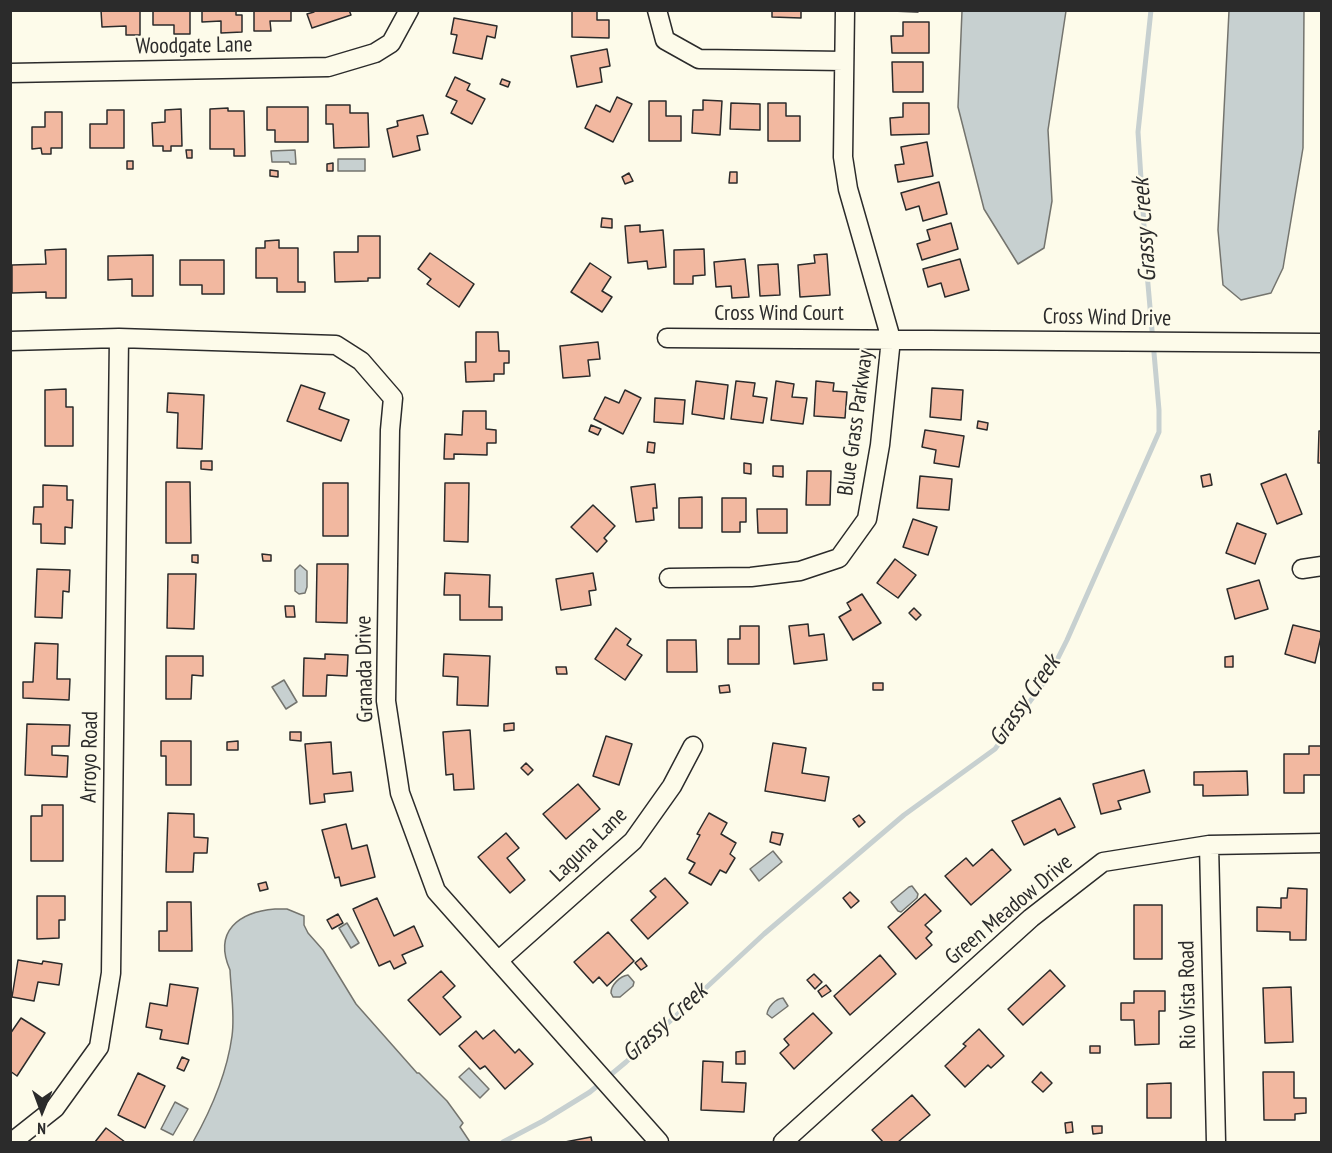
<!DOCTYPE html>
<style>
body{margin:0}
#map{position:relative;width:1332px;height:1153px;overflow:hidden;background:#fdfbea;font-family:"PT Sans Narrow",sans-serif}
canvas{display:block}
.frame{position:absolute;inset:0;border:12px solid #2b2b2b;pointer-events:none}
.north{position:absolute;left:12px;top:1081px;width:60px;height:60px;-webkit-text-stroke:4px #fdfbea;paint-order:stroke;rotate:181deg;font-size:16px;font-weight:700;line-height:24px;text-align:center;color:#2b2b2b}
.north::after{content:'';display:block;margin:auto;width:21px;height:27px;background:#2b2b2b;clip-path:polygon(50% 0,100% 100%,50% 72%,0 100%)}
</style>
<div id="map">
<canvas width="1332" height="1153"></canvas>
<div class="frame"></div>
<div class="north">N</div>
</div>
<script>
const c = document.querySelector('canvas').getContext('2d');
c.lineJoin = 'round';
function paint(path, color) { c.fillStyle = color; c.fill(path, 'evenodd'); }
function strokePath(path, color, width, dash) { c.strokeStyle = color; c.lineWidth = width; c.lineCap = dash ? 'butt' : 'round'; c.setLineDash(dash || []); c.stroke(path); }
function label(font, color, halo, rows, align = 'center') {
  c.font = font + ' "PT Sans Narrow",sans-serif'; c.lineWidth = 4.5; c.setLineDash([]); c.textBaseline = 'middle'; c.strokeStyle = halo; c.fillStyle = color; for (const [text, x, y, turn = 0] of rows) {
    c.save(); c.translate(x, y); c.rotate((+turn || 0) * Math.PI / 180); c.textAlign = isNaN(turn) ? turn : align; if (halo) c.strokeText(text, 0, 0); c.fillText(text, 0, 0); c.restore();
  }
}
const water = new Path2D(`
 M962,11h104l-18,119 4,71 -8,47 -26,16 -34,-55 -26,-102z
 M1229,11h75l-1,137 -20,120 -12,25 -30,7 -18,-15 -5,-55z
 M295,150l1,14h-6l-1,-2h-17l-1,-11z
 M338,159h27v12h-27z
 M300,565l7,6v16l-2,6 -6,1 -4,-3v-21z
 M284,680l13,22 -11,7 -14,-22z
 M773,851l9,11 -23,19 -9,-12z
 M912,886l6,8 -1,4 -16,14 -3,-1 -7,-9 18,-15z
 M275,909h12l17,7v9l4,8 15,17 33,54 61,69h2l28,28 16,22 -3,4 10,15h-277c18,-32 34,-69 39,-106 3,-21 -1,-44 -2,-66 -17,-39 9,-58 45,-61z
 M347,923l12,20 -8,5 -12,-20z
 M628,975l6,7 -1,4 -13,11h-7l-2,-4c0,-8 9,-17 17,-18z
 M783,998l5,8 -16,12 -5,-4c1,-7 8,-15 16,-16z
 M469,1068l20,21 -9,9 -21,-21z
 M175,1102l13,7 -15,26 -12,-6z`);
paint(water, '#c7d0d0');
strokePath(water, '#74746e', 1.5);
strokePath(new Path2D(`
 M503,1142l40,-21 47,-29 36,-30 138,-128 140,-119 91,-66 55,-75 17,-34 92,-208v-22l-12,-137 -9,-141 13,-122`), '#c7d0d0', 5);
const building = new Path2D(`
 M101,10h39v25h-14v-9l-24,1z
 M153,10h37v24h-16v-9h-21z
 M202,10h34v5h6v17l-21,1v-12l-19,1z
 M254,10h37v11h-21l1,10h-17z
 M313,10h36l2,5 -39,13 -5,-14 7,-2z
 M572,10h25v10h12v18l-37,-1z
 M772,10h29v8l-29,-1z
 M891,10h27v2l-27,-1z
 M454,18l43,8 -2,12 -8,-2 -5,23 -29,-6 4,-18 -6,-1z
 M903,22h26v31h-37l-1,-17h12z
 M607,49l3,17 -10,2 2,14 -25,5 -6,-31z
 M892,62h31v30h-30z
 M455,77l15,7 -3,6 18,9 -13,25 -21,-11 6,-12 -11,-5z
 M502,79l8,3 -2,5 -8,-3z
 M617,97l15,7 -19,38 -28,-14 11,-23 14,7z
 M703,100l19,1 -2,34 -28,-2 1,-23h10z
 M649,101h17v15h15v25h-32z
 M731,103l29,1v26l-30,-1z
 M768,103h18v13h14v25h-32z
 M903,103h26v31l-38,1 -1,-17 13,-1z
 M326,105h24v8h18l1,34 -35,1 -1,-24h-7z
 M267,107h41v35h-33v-12h-8z
 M228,108v3h16l1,45h-11v-7h-24v-40z
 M181,109l1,37h-11v5h-8v-5h-10l-1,-23 13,-1v-12z
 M107,110h17v38h-34v-24h17z
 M45,112h17v36h-11v6h-9l-1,-6 -9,1v-22h13z
 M423,115l5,19 -11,2 3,14 -27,7 -6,-28 11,-3 -1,-5z
 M927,142l6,34 -35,6 -3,-17 9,-1 -3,-17z
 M186,150h6v8h-5z
 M127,161h6v8h-6z
 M333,163v8h-6v-7z
 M270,170l8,1v6l-8,-1z
 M730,172h7v11h-8z
 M629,173l4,8 -8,3 -3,-7z
 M939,182l8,32 -24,7 -4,-15 -13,4 -5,-17z
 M602,218l10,1v9l-11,-1z
 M951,223l7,26 -36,11 -5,-16 13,-4 -3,-10z
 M640,225v7l23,-2 3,37 -18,2 -1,-8 -19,2 -3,-37z
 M358,236h22v42h-12v3l-33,1 -1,-30h24z
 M279,240v8h19v34h7v10h-28v-14h-21v-30h9v-7z
 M66,249v49h-20v-6l-34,1v-28l34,-1 -1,-14z
 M704,249l1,26 -12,1v8h-19v-34z
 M430,253l44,31 -15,23 -32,-23 4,-5 -13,-10z
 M827,254l3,41 -30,2 -2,-32 17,-2 -1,-8z
 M153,255v41h-21v-17l-24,1v-24z
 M745,259l4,38 -17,1 -1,-12 -15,1 -2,-25z
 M960,259l9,31 -24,7 -4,-14 -13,4 -5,-18z
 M180,260h44v34h-22v-9h-22z
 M590,263l21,14 -9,14 10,6 -10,15 -31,-20z
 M778,264l2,31 -20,1 -2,-31z
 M476,332h22l1,19h10v12h-5v11h-10v7l-28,1 -1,-20h11z
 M598,342l2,17 -12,1 2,16 -27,2 -3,-32z
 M696,381l32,4 -4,34 -32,-5z
 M736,381l19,2 -2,13 14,2 -4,25 -32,-4z
 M776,381l18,3 -2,13 15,1 -4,26 -32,-4z
 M816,381l18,2 -1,8 14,1 -2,26 -31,-2z
 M301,385l24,8 -6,16 30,11 -8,21 -54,-20z
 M932,388l31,2 -2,30 -31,-3z
 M66,389v18h7v39h-28v-56z
 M625,390l16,8 -18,36 -29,-15 11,-22 14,6z
 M168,393l36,2 -2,54 -25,-1 1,-35 -11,-1z
 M655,398l30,2 -2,24 -29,-2z
 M463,411h23v18l10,1v13h-9v12l-33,-1v5h-10l1,-25 17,1z
 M978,421l10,2 -1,7 -10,-2z
 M591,425l10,4 -3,6 -9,-4z
 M925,430l39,6 -5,31 -25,-4 2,-13 -14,-3z
 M1319,431h3v32h-4z
 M648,442l7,1 -1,10 -7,-1z
 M201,461h11v9l-11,-1z
 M744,463l7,1v10l-7,-1z
 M773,466h10v11l-10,-1z
 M807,471h24l-1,34h-24z
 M1210,474l2,11 -9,2 -2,-11z
 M1286,474l16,40 -25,10 -16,-40z
 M920,476l32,3 -3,31 -32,-2z
 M166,482h24l1,61h-25z
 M323,483h25v53h-25z
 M445,483h24l-1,59 -24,-1z
 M655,484l2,24h-4l1,12 -18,2 -5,-35z
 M43,485l24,1v14h6l-1,28 -7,-1v17l-24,-1v-19h-8l1,-17h9z
 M702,497v31h-23v-30z
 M722,498h24v24h-6v10h-18z
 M593,505l22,21 -11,12 3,3 -10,11 -26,-25z
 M757,509h30v24h-29z
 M913,519l24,8 -9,28 -25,-8z
 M1237,523l29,11 -11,30 -29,-11z
 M262,554l9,1v6h-8z
 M192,555h6v8l-6,-1z
 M895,559l21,16 -18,23 -21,-15z
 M317,564h31l-1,59 -31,-1z
 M37,569l33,1 -1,22 -6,-1 -1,27 -27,-1z
 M445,573l45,2 -1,32h13v13h-42v-25h-16z
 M593,573l3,17 -7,1 2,14 -30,5 -5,-31z
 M168,574h28l-2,55 -27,-1z
 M1259,580l9,29 -33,10 -8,-30z
 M862,594l19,29 -28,17 -14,-23 12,-7 -4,-7z
 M285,606h9l1,11h-9z
 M914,608l7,7 -5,5 -7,-7z
 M808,624l1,12 15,-2 3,26 -33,4 -5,-38z
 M1293,625l29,7 -7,31 -30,-9z
 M740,626h19v38h-31v-25h12z
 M616,628l15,11 -4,6 15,10 -17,25 -30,-21z
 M667,640h29l1,32h-30z
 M35,643l23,1 -1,35h13l-1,21 -46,-2v-16h10z
 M325,654l23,1 -1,21 -20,-1 -1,21h-23l1,-38 21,1z
 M444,654l46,2 -2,50 -31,-1 1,-28 -15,-1z
 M166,656h37v20l-11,-1 -1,24h-25z
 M1233,656v11h-8v-10z
 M556,667h10l1,7h-10z
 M873,683h10v7h-10z
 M729,685l1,7 -10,1 -1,-7z
 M514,723v7l-10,1v-7z
 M27,724l43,1 -1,21h-17v9l16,1 -1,21 -42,-2z
 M470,730l4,59 -20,1 -1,-16 -7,1 -3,-43z
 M290,732h11v9l-11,-1z
 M606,736l26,8 -13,41 -26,-9z
 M161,741h30v44h-25v-29h-5z
 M238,741v9h-11v-8z
 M331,742l2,32 18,-2 2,19 -29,3 1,8 -15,2 -5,-60z
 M773,743l33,5 -4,25 27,4 -4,24 -60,-10z
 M1309,746h13v29h-18v18h-20v-39h25z
 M526,763l7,7 -5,5 -7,-7z
 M1144,770l6,22 -32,9 3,8 -20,5 -8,-30z
 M1247,771l1,24 -45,1v-11h-9v-13z
 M578,784l22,25 -34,30 -23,-25z
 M1060,798l15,29 -17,8 -3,-6 -31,16 -12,-24z
 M42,805h21v56h-32v-45h11z
 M168,813l26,1v23l14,1 -1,15h-13l-1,19h-27z
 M709,813l18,10 -6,11 15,9 -6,11 5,4 -9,15 -6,-3 -9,15 -22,-12 6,-10 -8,-4 13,-24 -3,-1z
 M859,815l6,7 -6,5 -6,-8z
 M346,824l6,25 15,-4 8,32 -34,9 -2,-9 -4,1 -13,-48z
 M772,832l11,2 -3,11 -10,-3z
 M506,833l13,15 -12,10 18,22 -15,13 -32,-36z
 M992,849l19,21 -40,35 -26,-29 21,-18 7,8z
 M665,878l23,25 -40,36 -17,-19 25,-23 -6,-6z
 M266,882l2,7 -8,2 -2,-7z
 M1288,888l19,1 -1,51h-16v-8l-33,-1v-24l24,1v-10h6z
 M850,892l9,9 -8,7 -8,-10z
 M925,894l16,17 -16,14 7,7 -6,6 6,7 -16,14 -28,-32z
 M37,896h28v24h-6v18l-22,1z
 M377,898l17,38 20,-10 9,20 -21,9 4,8 -12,6 -4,-8 -11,5 -26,-57z
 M167,902h24l1,49h-33v-20h8z
 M1134,905h28v54h-28z
 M338,914l5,9 -11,6 -5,-9z
 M608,932l26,29 -27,25 -8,-9 -6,6 -19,-21z
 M880,955l16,19 -46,41 -16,-19z
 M641,958l6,8 -6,4 -6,-7z
 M18,960l24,4 1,-3 19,3 -3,21 -21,-3 -4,19 -22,-4z
 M1050,970l15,16 -42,39 -15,-16z
 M441,971l14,15 -12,11 18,20 -21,18 -32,-35z
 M814,974l8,8 -7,7 -8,-9z
 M170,984l28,4 -10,56 -28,-5 2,-9 -16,-3 4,-24 17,3z
 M826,985l5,6 -9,6 -4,-6z
 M1291,987l2,55 -28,1 -2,-55z
 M1134,991h31v20h-6v33l-24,1 -1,-25h-13v-17h13z
 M813,1013l19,20 -38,36 -14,-16 9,-8 -5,-6z
 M21,1018l24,15 -28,43 -7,-5v-37z
 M979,1029l25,27 -13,12 -3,-3 -23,22 -20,-21 21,-20 -3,-2z
 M494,1030l21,23 4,-4 14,15 -28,25 -20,-23 -5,3 -21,-23 17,-15 7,8z
 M1090,1046h10v7h-10z
 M745,1051v13h-9v-12z
 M182,1057l7,3 -5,11 -7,-3z
 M703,1061l20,1 -1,20 24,1 -2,29 -43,-2z
 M1041,1072l11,11 -9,9 -11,-10z
 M1263,1072h31v26h12v15l-11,1v6h-31z
 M138,1073l27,13 -20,42 -27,-13z
 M1171,1083v35h-24v-34z
 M912,1095l18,20 -32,27h-15l-11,-12z
 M1072,1122l1,10 -7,1 -1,-10z
 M1092,1126h10v7l-9,1z
 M106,1128l19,14h-30z
 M591,1137l1,5h-27z`);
paint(building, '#f2b8a0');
strokePath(building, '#2b2b2b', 1.5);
const minor = new Path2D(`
 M657,10l8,30 34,19 145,2
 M10,73l318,-6 47,-14 16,-10 18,-33
 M667,338l655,5
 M10,341l109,-3 217,7 25,16 32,37 -3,32 -4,271 14,92 36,98 223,251
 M1302,569l20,-3
 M669,578l82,-1 49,-6 39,-13 28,-39 13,-74 11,-106 -43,-150 -5,-32 2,-147
 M1209,845l7,297
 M498,961l135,-120 39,-55 21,-40
 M12,1142l43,-34 44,-61 12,-74 8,-635
 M783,1142l248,-224 72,-56 106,-17 113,-2`);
strokePath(minor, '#2b2b2b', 21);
strokePath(minor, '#fdfbea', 18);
label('22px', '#2b2b2b', '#fdfbea', [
 ["Woodgate Lane",194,46,-1],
 ["Cross Wind Court",779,314],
 ["Cross Wind Drive",1107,318,1],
 ["Blue Grass Parkway",856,423,-82],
 ["Granada Drive",365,669,-91],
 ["Arroyo Road",90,757,-89],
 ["Laguna Lane",589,845,-44],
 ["Green Meadow Drive",1009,910,-40],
 ["Rio Vista Road",1188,995,-91]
]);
label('italic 24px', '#2b2b2b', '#fdfbea', [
 ["Grassy Creek",1145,230,-94],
 ["Grassy Creek",1025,701,-55],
 ["Grassy Creek",665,1023,-42]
]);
</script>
